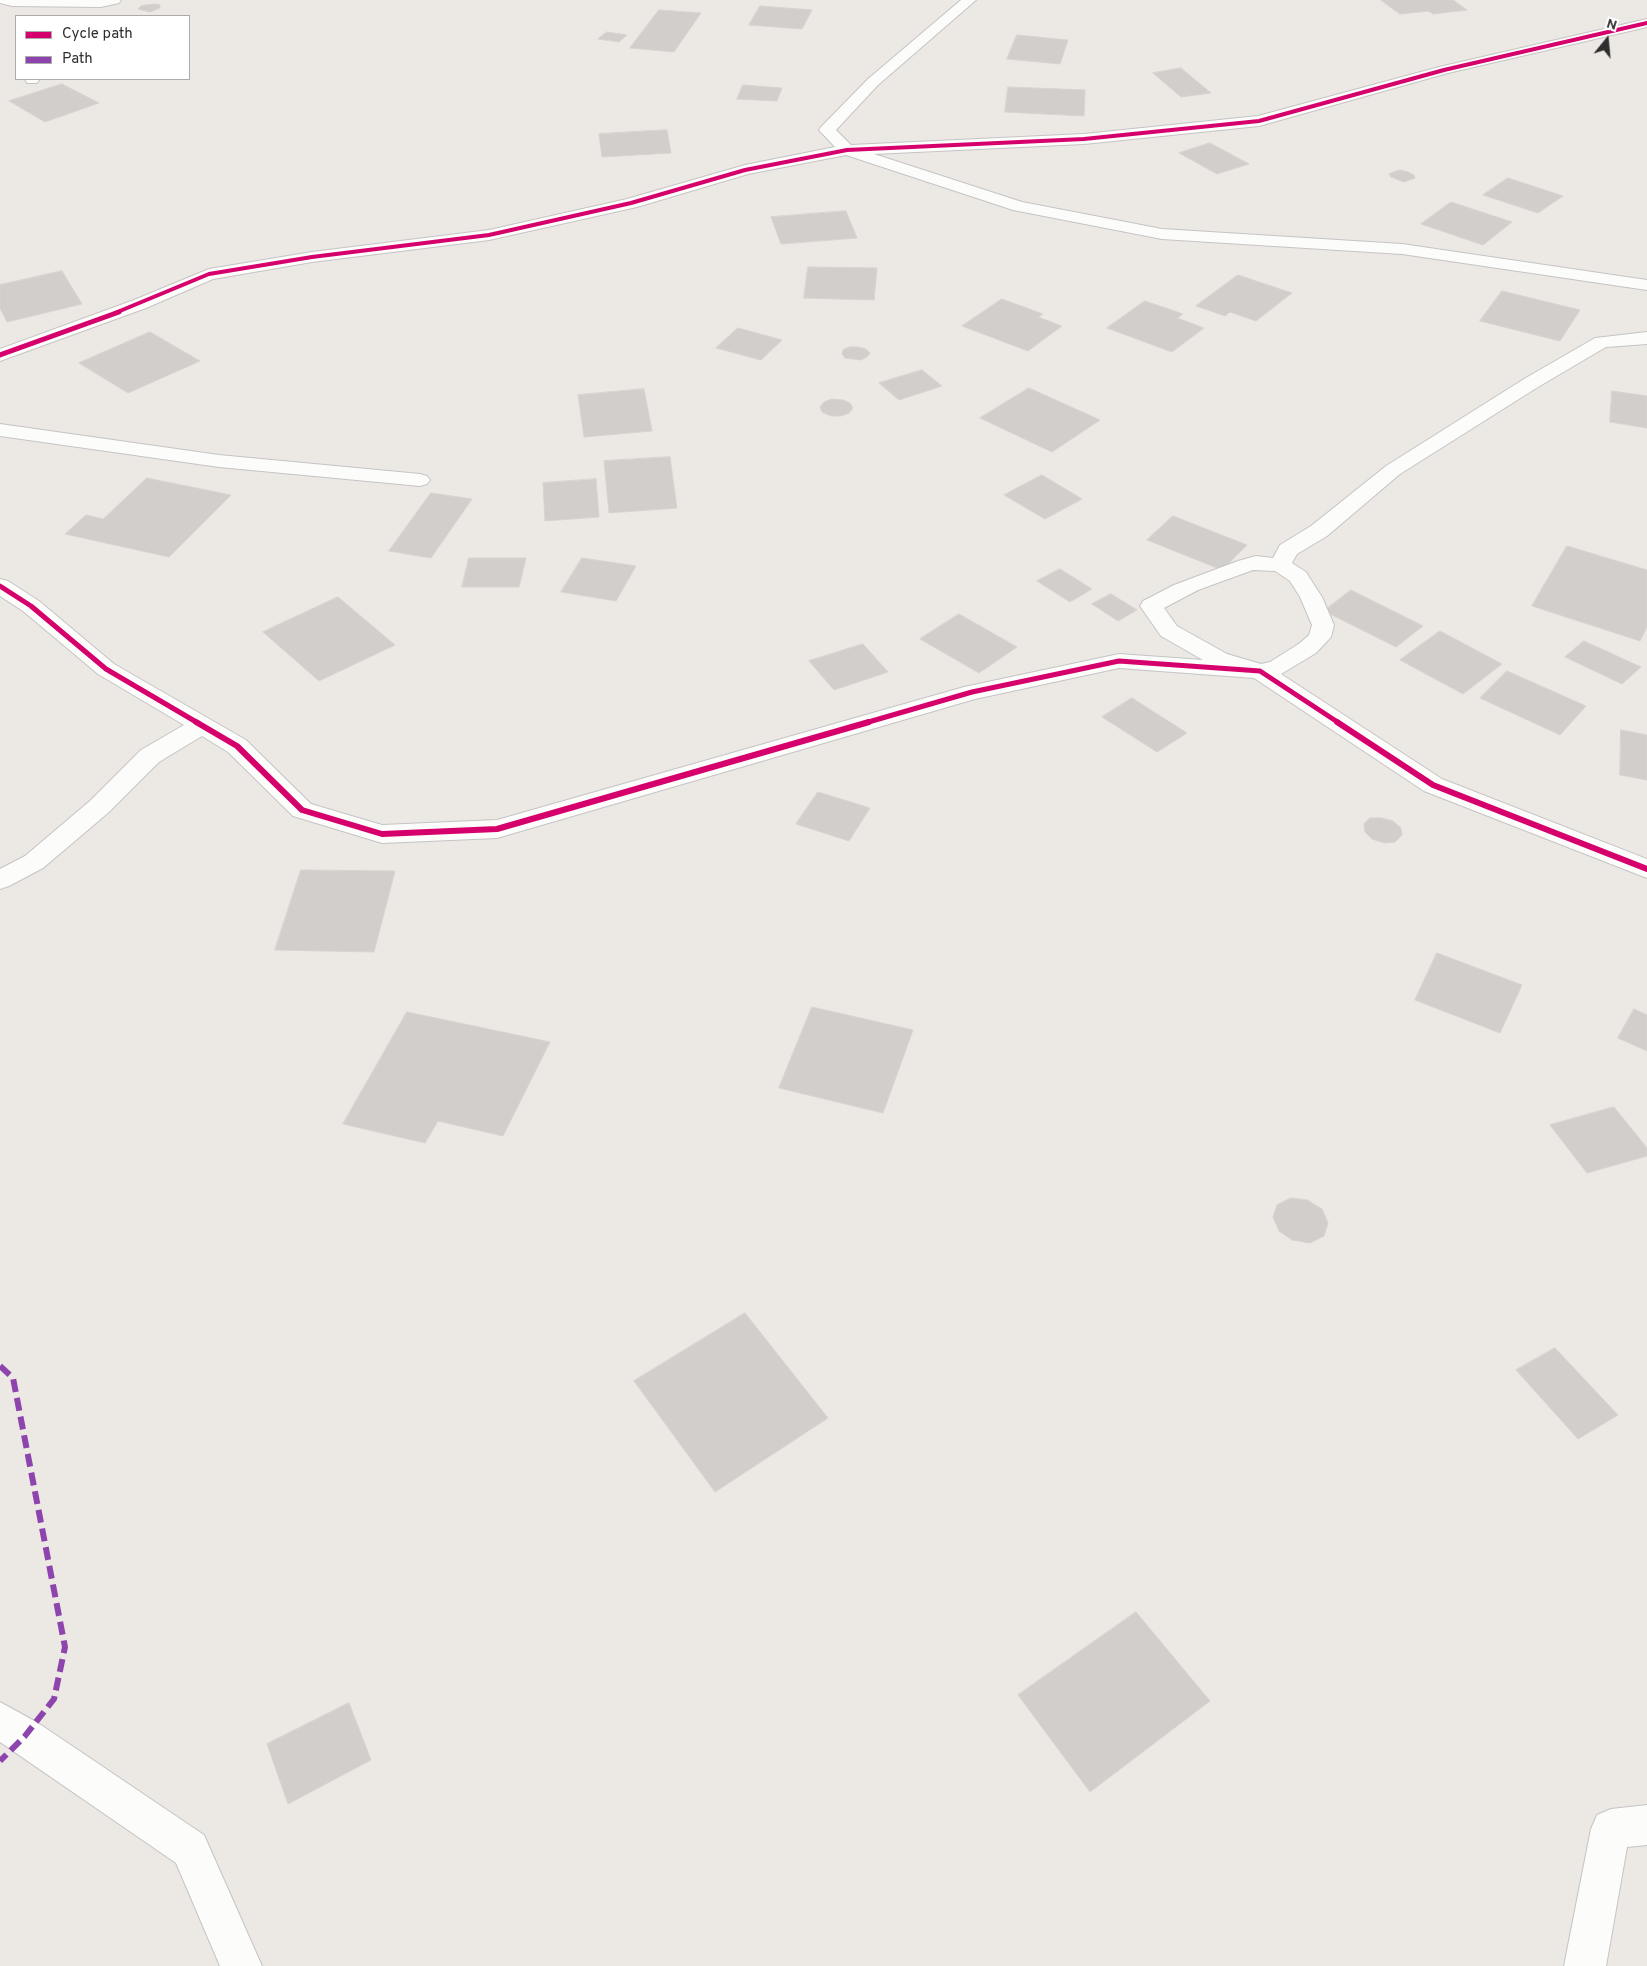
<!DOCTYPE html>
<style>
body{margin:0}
#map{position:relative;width:1647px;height:1966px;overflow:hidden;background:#ece8e4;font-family:Overpass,sans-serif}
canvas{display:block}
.legend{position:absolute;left:15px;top:15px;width:175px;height:65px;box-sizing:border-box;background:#fff;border:1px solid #ababab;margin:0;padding:6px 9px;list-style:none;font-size:15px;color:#2e2e2e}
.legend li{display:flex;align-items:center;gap:10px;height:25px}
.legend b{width:25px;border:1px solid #ababab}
.north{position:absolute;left:1582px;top:15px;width:50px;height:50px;-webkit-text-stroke:4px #fff;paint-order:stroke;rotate:17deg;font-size:14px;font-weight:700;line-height:20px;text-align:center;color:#2e2e2e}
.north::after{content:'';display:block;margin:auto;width:18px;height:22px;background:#2e2e2e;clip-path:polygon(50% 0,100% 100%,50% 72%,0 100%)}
</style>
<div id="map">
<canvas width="1647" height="1966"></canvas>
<ul class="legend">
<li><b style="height:6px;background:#d6006c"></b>Cycle path</li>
<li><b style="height:6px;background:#8e44ad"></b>Path</li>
</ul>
<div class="north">N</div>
</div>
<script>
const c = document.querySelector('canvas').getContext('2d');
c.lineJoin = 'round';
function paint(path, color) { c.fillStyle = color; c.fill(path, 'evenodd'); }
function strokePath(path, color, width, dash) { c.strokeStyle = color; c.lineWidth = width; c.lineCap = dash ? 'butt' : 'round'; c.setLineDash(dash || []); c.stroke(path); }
const building = new Path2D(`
 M1381,0h72l14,10 -34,4 -4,-3 -29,3z
 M154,4l6,1v3l-10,4 -12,-3 3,-3z
 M760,6l52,4 -10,19 -53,-4z
 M659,10l42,3 -27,39 -44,-4z
 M607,32l20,3 -8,7 -21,-3z
 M1017,35l51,5 -8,24 -53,-5z
 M1181,68l30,25 -30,4 -28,-24z
 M62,84l37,19 -54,19 -36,-21z
 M743,85l39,3 -5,13 -40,-2z
 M1008,87l77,3 -1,26 -79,-4z
 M667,130l4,23 -69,4 -3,-23z
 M1210,143l39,21 -32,10 -38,-21z
 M1400,170l8,2 6,3 1,3 -11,4 -13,-5 -2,-3z
 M1508,178l55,18 -25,17 -55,-18z
 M1451,202l61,20 -29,23 -62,-21z
 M846,211l11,27 -76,6 -10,-27z
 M808,267l69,1 -3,32 -70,-2z
 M62,271l20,33 -75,18 -7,-14v-23z
 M1238,275l54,18 -36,28 -26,-9 -5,4 -29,-10z
 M1502,291l78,19 -20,31 -80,-20z
 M1002,299l41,15 -5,3 24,9 -34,25 -66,-25z
 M1145,301l38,13 -6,4 27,10 -32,24 -65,-24z
 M738,328l44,12 -21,20 -45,-12z
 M150,332l50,29 -72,32 -49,-30z
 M850,347h8l8,2 4,4 -3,4 -6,3 -16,-2 -3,-4 1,-4z
 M922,370l20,16 -43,14 -20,-17z
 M1029,388l71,32 -48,32 -72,-34z
 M644,389l8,42 -68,6 -6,-42z
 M1612,391l35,5v32l-37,-6z
 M832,399l11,1 7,3 3,5 -4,5 -8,3h-10l-9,-4 -2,-5 4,-5z
 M670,457l7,51 -68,5 -5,-52z
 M1042,475l40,24 -37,20 -41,-24z
 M147,478l84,17 -62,62 -104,-23 21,-19 17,4z
 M596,479l3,38 -54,4 -2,-38z
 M431,493l41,6 -41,59 -42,-7z
 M1173,516l74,29 -25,25 -75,-30z
 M1567,546l80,24v57l-7,14 -108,-35z
 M469,558h57l-7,29h-57z
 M582,558l54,8 -20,35 -55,-9z
 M1060,569l32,20 -22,13 -33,-21z
 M1351,590l72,36 -27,21 -72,-36z
 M1111,594l26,16 -19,11 -26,-17z
 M338,597l57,48 -76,36 -56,-49z
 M959,614l58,33 -38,26 -59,-34z
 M1440,631l62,33 -39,30 -63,-34z
 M1584,641l57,26 -19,17 -57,-27z
 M863,644l25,28 -54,18 -25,-29z
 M1507,671l79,35 -26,29 -80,-37z
 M1132,698l55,35 -30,19 -55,-35z
 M1621,730l26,5v45l-27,-5z
 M818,792l52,16 -21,33 -53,-17z
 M1370,818h12l11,3 8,7 1,7 -7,7 -11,1 -12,-4 -7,-7 -1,-8z
 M301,870l94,1 -21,81 -99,-2z
 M1437,953l85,32 -22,48 -85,-33z
 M812,1007l101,23 -30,83 -104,-25z
 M1634,1009l13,6v36l-29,-13z
 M407,1012l143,30 -47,94 -65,-15 -13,22 -82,-19z
 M1614,1107l33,41v8l-60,17 -37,-48z
 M1291,1198l16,2 15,9 6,14 -4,13 -14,7 -18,-3 -13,-9 -6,-14 4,-12z
 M745,1313l83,105 -113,74 -81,-111z
 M1555,1348l63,67 -40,24 -62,-69z
 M1136,1612l74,89 -120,91 -72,-97z
 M349,1703l22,57 -83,44 -21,-60z`);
paint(building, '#d1cecb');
strokePath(building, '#d7d4d0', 1);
const minor = new Path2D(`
 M0,0h121l-2,3 -18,4 -89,-1 -12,-3z
 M961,0h15l-98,85 -42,45 15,15 233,-11 174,-18 181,-49 208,-48v8l-199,46 -189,53 -175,18 -210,10 148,48 140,27 240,15 245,36v10l-245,-36 -240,-15 -149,-29 -167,-55 -98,19 -111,33 -148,33 -177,22 -99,17 -67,29 -146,53v-12l134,-49 75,-31 103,-17 177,-22 138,-31 118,-34 90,-18 -16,-17 2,-3 47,-48z
 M25,79h14v1l-2,3h-10z
 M1647,332v12l-41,3 -68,40 -138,87 -73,62 -30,18 -5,9 14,9 3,5 13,20 12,28 -3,12 -15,16 -35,21 161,105 205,80v19l-223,-87 -170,-113 -135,-10 -144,31 -478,139 -115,5 -89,-27 -65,-64 -26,-16 -43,26 -50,50 -66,56 -34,18 -9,3v-20l25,-13 66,-56 50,-50 43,-25 -86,-51 -75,-63 -23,-15v-17l8,2 31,20 75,63 132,76 65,64 71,21 115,-5 467,-133 155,-33 84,6 -42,-24 -21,-30 3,-5 31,-16 64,-24 18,-5 17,2 7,-13 31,-19 75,-60 138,-87 71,-41zM1253,570l22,1 15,10 10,16 12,28 -3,10 -9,8 -30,19 -9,2 -34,-10 -50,-28 -13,-18 34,-18z
 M0,424l219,31 201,19 7,2 3,4 -3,4 -7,2 -201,-19 -219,-31z
 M0,1702l38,21 166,112 58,131h-42l-44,-103 -176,-121z
 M1647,1805v40l-20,2 -21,119h-42l27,-137 6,-14 14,-6z`);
strokePath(minor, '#c5c4c5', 2);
paint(minor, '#fcfcfb');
strokePath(new Path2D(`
 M0,1366l13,12 52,269 -11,52 -29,37 -25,25`), '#8e44ad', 6, [13, 6]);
strokePath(new Path2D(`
 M115,313l94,-39 103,-17 177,-22 142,-32 114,-33 102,-20 237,-11 175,-18 185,-51 203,-47`), '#d6006c', 4);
strokePath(new Path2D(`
 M0,355l119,-43
 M0,586l31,20 75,63 92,54
 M865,723l107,-31 147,-31 141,10 79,52`), '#d6006c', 5);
strokePath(new Path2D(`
 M196,722l41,24 65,64 80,24 115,-5 372,-107
 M1337,722l96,63 214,84`), '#d6006c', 6);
</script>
